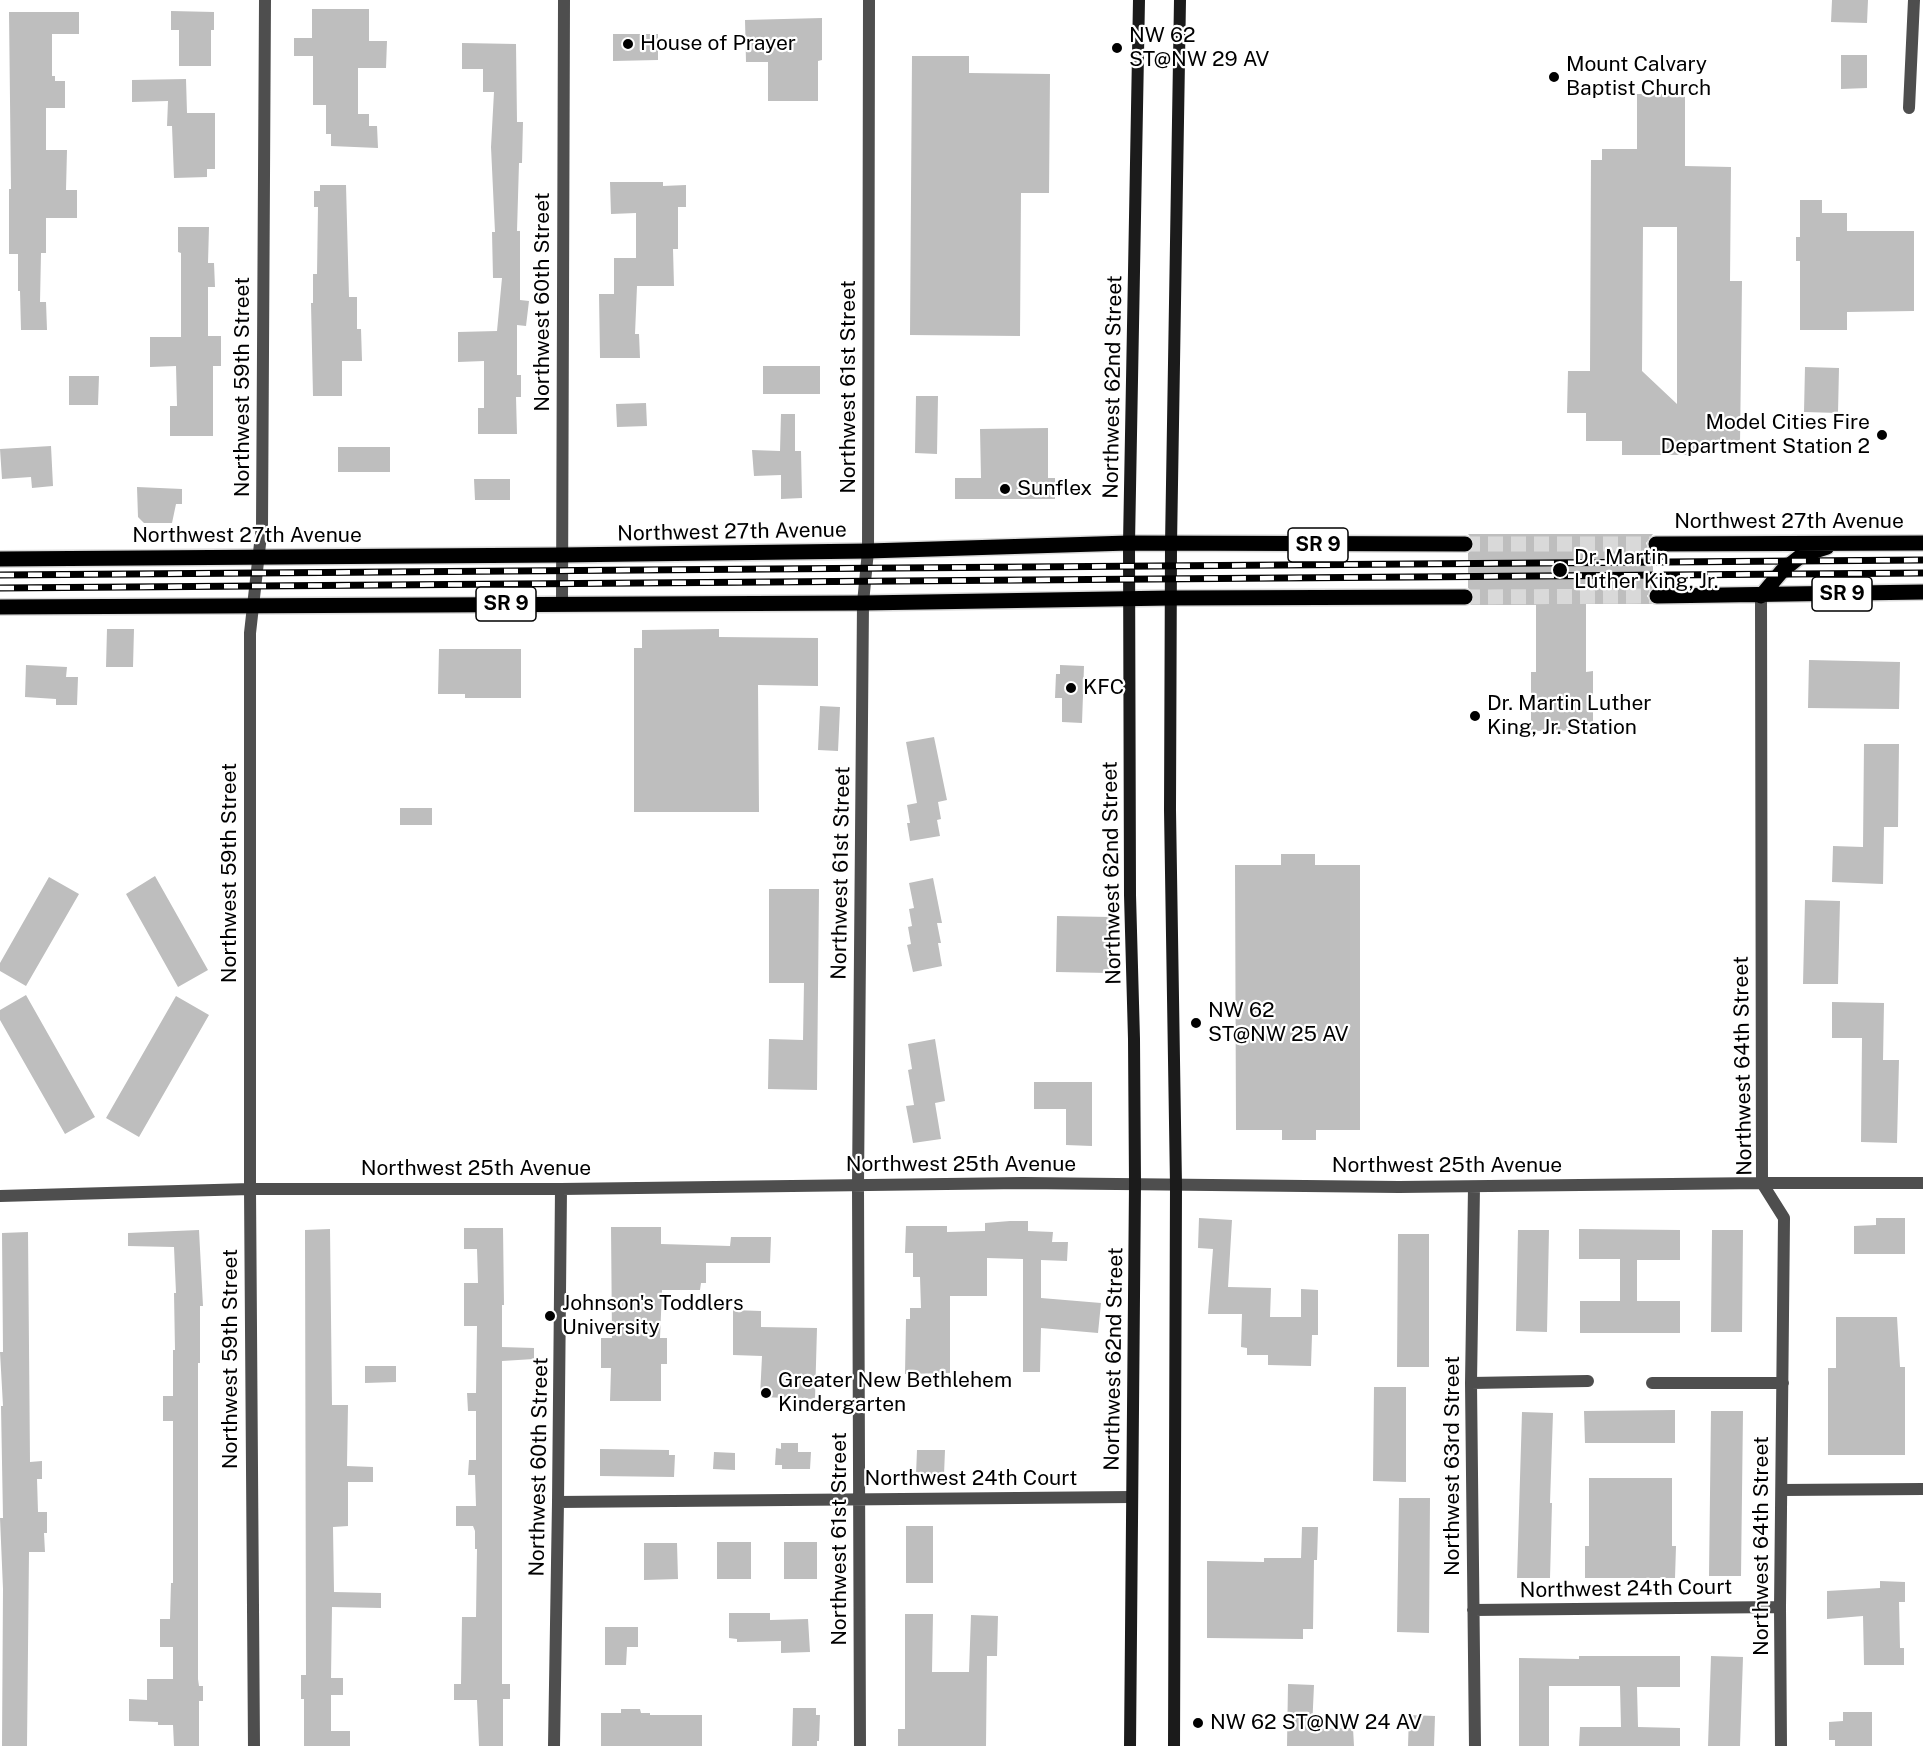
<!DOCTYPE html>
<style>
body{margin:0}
canvas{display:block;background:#fff}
</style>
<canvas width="1923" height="1746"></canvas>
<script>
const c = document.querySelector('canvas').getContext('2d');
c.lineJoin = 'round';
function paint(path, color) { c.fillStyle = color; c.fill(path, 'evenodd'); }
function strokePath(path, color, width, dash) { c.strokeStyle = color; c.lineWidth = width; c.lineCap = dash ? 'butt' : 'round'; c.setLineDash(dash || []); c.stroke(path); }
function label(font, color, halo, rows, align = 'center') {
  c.font = font + ' "Public Sans",sans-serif'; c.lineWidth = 4.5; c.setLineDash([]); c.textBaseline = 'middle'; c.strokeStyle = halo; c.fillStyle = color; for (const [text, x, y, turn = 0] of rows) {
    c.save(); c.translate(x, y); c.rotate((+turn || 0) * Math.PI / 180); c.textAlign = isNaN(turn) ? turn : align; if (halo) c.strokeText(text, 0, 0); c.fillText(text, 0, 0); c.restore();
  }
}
paint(new Path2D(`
 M1832,0h36l-1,23 -36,-1z
 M312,9h57v32h18l-1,27h-28v46h11v12h8l1,22 -47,-2v-12h-5v-29h-13v-49h-19v-18h18z
 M171,11l43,1v18h-3v36h-32v-36h-8z
 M9,12h70v22h-27v42h3v5h10v27h-19v42h21l-1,40h11v28h-31v35h-5l-1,49h6l1,28h-26l-1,-39h-2v-37h-9v-65h2z
 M822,18v42l-4,1v40h-50v-39h-22l-1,-42z
 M613,34h45v26l-45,1z
 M462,43l54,1 1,78h6l-1,41h-3l-2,68h3v69l9,1 -3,25 -9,-1v50h4v22h-5l1,37h-39v-26h6v-47l-26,1v-30l39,-1 5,-53h-9l-1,-46h3l-4,-85 3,-55h-11v-23h-21z
 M1841,55h26v33l-26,1z
 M912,56h57v17l81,1 -1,119h-28l-1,143 -110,-1z
 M186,79l1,34h28v56h-8v8l-33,1 -2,-52h-5l1,-25 -36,1v-22z
 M1637,94h48v72l46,1 -1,114h12l-2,163 -45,-1v12h-73v-14h-36v-28h-19l1,-42h22l1,-211h11v-11h35zM1643,227h34v177l-35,-33z
 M610,182h53v4l23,-1v22h-8v42h-5l1,37h-37l-2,48h4l1,24h-40l-1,-64h15v-36h22v-45l-25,1z
 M320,185h26l3,112h8v32h4l1,32h-20v35h-29l-2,-93h2v-29h4l1,-67h-4v-16h6z
 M1800,200h22v13h25v18h67v80l-67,1v18h-47v-69h-4v-24h4z
 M178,227h31l-1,36h6l1,24h-7v49h13v30h-8v70h-43v-30h7l-1,-40 -26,1v-30h31v-84l-3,-1z
 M763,366h57v28h-57z
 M1805,367l34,1 -1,45 -34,-1z
 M69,376h30l-1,29h-29z
 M916,396h22l-1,58 -22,-1z
 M646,403l1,23 -30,1 -1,-23z
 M781,414h14v37h6l1,47 -21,1v-24l-27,1 -2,-26 28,1z
 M1048,428v50h7v21h-100v-21h26l-1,-49z
 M51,446l2,40 -21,2 -1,-11 -29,2 -2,-30z
 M338,447h52v25h-52z
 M474,479h36v21h-35z
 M137,487l45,2v15h-6l-4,19h-28l-6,-6z
 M1468,534h185l-7,9 2,6 5,4v34l-6,9 5,8h-66v68l7,-1v59l-62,1v-59h5v-67h-66l4,-4 1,-5 -2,-4 -5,-4v-35l5,-4 2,-6z
 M107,629h27l-1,38h-27z
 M719,629v8l99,1v48l-60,-1 1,127h-125v-164h8v-18z
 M439,649h82v49h-56v-4h-27z
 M1809,660l91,2 -1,47 -91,-1z
 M26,665l41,2 -1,10h12l-1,28h-21v-6l-31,-2z
 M1060,665l24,1 -2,57 -20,-1v-24h-7l1,-24h4z
 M820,706l20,1 -2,44 -20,-1z
 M934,737l13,63 -9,2 3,17 -4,1 3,16 -30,5 -3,-18h3l-3,-18 10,-2 -11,-61z
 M1864,744h35l-1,83h-14l-1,57 -51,-2 1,-36 30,1z
 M400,808h32v17h-32z
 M1281,854h34v11h45v265h-44v10h-34v-10h-46l-1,-265h46z
 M155,876l53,94 -30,17 -52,-93z
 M49,877l30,17 -53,92 -26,-15v-8z
 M933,878l9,45h-5l4,20h-3l4,23 -29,6 -6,-27 4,-1 -3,-17 4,-1 -3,-17 5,-1 -5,-25z
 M769,889h50l-2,201 -49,-1 1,-50 34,1 1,-57h-35z
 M1805,900l35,1 -2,83h-35z
 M1057,916l53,1 -1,56 -53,-1z
 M26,995l69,122 -30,17 -65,-114v-10z
 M176,996l33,19 -70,122 -33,-19z
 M1832,1002l52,1 -1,57h16l-2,83 -36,-1 1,-104h-30z
 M935,1039l10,62 -10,2 6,36 -28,4 -7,-37 8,-1 -6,-35 4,-1 -4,-25z
 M1034,1082h58v64l-26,-1v-36h-32z
 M1199,1218l33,2 -4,67 43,1 -1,29h31v-28l17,1v45h-6l-1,31 -43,-1v-10h-21v-7l-6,-1 1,-33h-34l5,-65 -15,-1z
 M1876,1218h29v36h-51v-28l22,-1z
 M1010,1221h18v10l25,1 -1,10h16l-1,19 -26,-1v38l60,5 -3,30 -57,-5 -1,44h-17v-113l-36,-1v38h-37v77l-45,1 1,-55h4v-11h11l-1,-31h-7v-24h-8l1,-27h41v6l38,-1v-8z
 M611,1227h50v17l69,2 1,-9h40l-1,26h-64v20h-5l-1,7h-38l-2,48h7v26h-6v37h-51l1,-33h-10v-30h11z
 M464,1228h39l1,77h-2v42l32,1v11l-32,2v323h8v15h-7v47h-24l-2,-46h-23v-16h7l1,-67h14l1,-68h-2v-18l-2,-5h-17v-20h20l-1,-31h-7l1,-15h7v-49h-8l-1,-18h9l1,-67h-13v-43h14l-1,-34h-13z
 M330,1229l2,176h16l-1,61 26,1v15h-25v44l-15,1 1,65 47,1v15l-49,-1 -1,71h12v17h-12v36h19v15h-46v-47h-3v-24h5l-1,-445z
 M1579,1229l101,1v30h-43v41h43v32h-100v-32h40v-42h-41z
 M199,1230l4,76h-3v57h-2v316l1,7h4v15h-4v45h-25l-1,-21h-15v-3l-29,-1v-22l18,1v-21h26v-32h-13v-28h10l1,-36h2v-162h-10v-25h10v-46h2l-1,-57h2l-2,-46 -46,-1v-13z
 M1518,1230h31l-2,102 -31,-1z
 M1712,1230h31l-1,102h-31z
 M28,1232l2,230 12,-1v18h-5l1,33h9v21h-3l1,19h-16l-2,194h-25l1,-157 -3,-71h3l-2,-112h2l-3,-54h3l-1,-119z
 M1398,1234h31v133h-32z
 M733,1310l28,1v16l56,1 -2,71 -55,-2 2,-41 -29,-1z
 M1836,1317h61l3,50h5v88h-77v-87h8z
 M365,1366h31v16l-31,1z
 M1374,1387h32v95l-33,-1z
 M1675,1410v33h-90l-1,-32z
 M1711,1411h32l-2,165h-32z
 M1522,1412l31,1 -3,90h2l-2,75h-33z
 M781,1443h17v9h13l-1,17h-28v-4h-7l1,-17 5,1z
 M600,1449l69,1v5h6l-1,22 -74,-1z
 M917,1450h28l-1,25h-28z
 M714,1452l21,1v17l-22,-1z
 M1589,1478h83v68h4l-1,32h-90v-32h4z
 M1399,1498h31l-1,135 -32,-1z
 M906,1526h27v57h-27z
 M1302,1527h16l-1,33h-3l-1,69h-10v10l-96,-1v-77l57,1v-4h37z
 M717,1542h34v37h-34z
 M784,1542h33v37h-33z
 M644,1543h33l1,36 -34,1z
 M1880,1581l25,1v20h-6l1,46h4v17h-40l-1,-49 -36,3v-28l53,-3z
 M729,1613h41v7l38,-1 2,33 -29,1v-12l-44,1v-3l-8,-1z
 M905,1614h28l-1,58h37l2,-57 27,1 -1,40h-10l-1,90h-88v-17h7z
 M605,1627h33v20h-11l-1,18h-21z
 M1579,1656h101v31h-43l1,40 42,1v18h-101l1,-19h41l-1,-41h-71v60h-30v-88l60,1z
 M1711,1656l32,1 -3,89h-32z
 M1288,1684l26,1 -2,44 41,-1 1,18h-67z
 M793,1708h23v7h4l-1,26h-2v5h-25z
 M621,1709h19l1,4h9v2h52v31h-101v-33h20z
 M1843,1712h29v34h-37v-6h-6v-18l14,-1z
 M1409,1715l26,1 -1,30h-26z`), '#bebebe');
strokePath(new Path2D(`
 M1465,544h191
 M1465,597l192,-1`), '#d9d9d9', 15, [15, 8]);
const primary = new Path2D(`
 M1656,544l267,-1
 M0,559l561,-4 307,-4 261,-8 336,1
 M1657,596l266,-4
 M1761,596l21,-25 20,-16 25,-8
 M0,607l863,-4 308,-5 294,-1`);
strokePath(primary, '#dbdbdb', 18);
strokePath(new Path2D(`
 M1909,108l5,-108
 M1761,596l1,587 22,35 -4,389 1,139
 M562,604l2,-604
 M1474,1187l-3,196 4,363
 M0,1196l250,-7h311l462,-6 376,4 363,-4h161
 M1471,1383l117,-2
 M1652,1383h131
 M1782,1490l141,-1
 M558,1502l574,-5
 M1473,1610l307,-3
 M254,1746l-4,-557v-556l12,-107 3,-526
 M554,1746l4,-244 3,-313
 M860,1746l-2,-561 5,-582 5,-52 1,-551`), '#4e4e4e', 12);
strokePath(new Path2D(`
 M1130,1746l5,-562 -1,-145 -4,-144 -1,-352 10,-543
 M1174,1746l2,-561 -6,-375 1,-265 9,-545`), '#1b1b1b', 12);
strokePath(primary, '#000', 15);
const rail = new Path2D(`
 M0,575l1923,-15
 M0,588l1923,-15`);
strokePath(rail, '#000', 7);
strokePath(rail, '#fff', 4.5, [14]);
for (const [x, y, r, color] of [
 [628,44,6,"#000"],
 [1117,48,6,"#000"],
 [1554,77,6,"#000"],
 [1882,435,6,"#000"],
 [1005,489,6,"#000"],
 [1560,570,8,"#000"],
 [1071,688,6,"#000"],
 [1475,716,6,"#000"],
 [1196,1023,6,"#000"],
 [550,1316,6,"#000"],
 [766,1393,6,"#000"],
 [1198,1723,6,"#000"]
]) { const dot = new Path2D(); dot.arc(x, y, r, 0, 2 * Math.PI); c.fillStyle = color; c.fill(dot); strokePath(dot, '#fff', 2); }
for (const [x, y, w] of [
 [1318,545,60],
 [1842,594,60],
 [506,604,60]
]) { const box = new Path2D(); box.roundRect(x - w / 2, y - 17, w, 34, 4.5); c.fillStyle = '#fff'; c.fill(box); strokePath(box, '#000', 1.5); }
label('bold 20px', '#000', null, [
 ["SR 9",1318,545],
 ["SR 9",1842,594],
 ["SR 9",506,604]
]);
label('21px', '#000', '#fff', [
 ["NW 62",1129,36],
 ["ST@NW 29 AV",1129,60],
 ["House of Prayer",640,44],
 ["Mount Calvary",1566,65],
 ["Baptist Church",1566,89],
 ["Model Cities Fire",1870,423,"right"],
 ["Department Station 2",1870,447,"right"],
 ["Sunflex",1017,489],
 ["Dr. Martin",1574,558],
 ["Luther King, Jr.",1574,582],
 ["KFC",1083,688],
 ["Dr. Martin Luther",1487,704],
 ["King, Jr. Station",1487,728],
 ["NW 62",1208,1011],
 ["ST@NW 25 AV",1208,1035],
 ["Johnson's Toddlers",562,1304],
 ["University",562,1328],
 ["Greater New Bethlehem",778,1381],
 ["Kindergarten",778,1405],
 ["NW 62 ST@NW 24 AV",1210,1723]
], 'left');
label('21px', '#000', '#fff', [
 ["Northwest 60th Street",543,302,-90],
 ["Northwest 59th Street",243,387,-90],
 ["Northwest 61st Street",849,387,-90],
 ["Northwest 62nd Street",1113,387,-89],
 ["Northwest 27th Avenue",1789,522],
 ["Northwest 27th Avenue",732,532,-1],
 ["Northwest 27th Avenue",247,536],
 ["Northwest 59th Street",230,873,-90],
 ["Northwest 61st Street",841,873,-89],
 ["Northwest 62nd Street",1112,873,-91],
 ["Northwest 64th Street",1743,1066,-91],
 ["Northwest 25th Avenue",961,1165],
 ["Northwest 25th Avenue",1447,1166],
 ["Northwest 25th Avenue",476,1169],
 ["Northwest 59th Street",231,1359,-90],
 ["Northwest 62nd Street",1114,1359,-89],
 ["Northwest 63rd Street",1453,1466,-90],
 ["Northwest 60th Street",539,1467,-89],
 ["Northwest 24th Court",971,1479],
 ["Northwest 61st Street",840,1539,-90],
 ["Northwest 64th Street",1762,1546,-90],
 ["Northwest 24th Court",1626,1589,-1]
]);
</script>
